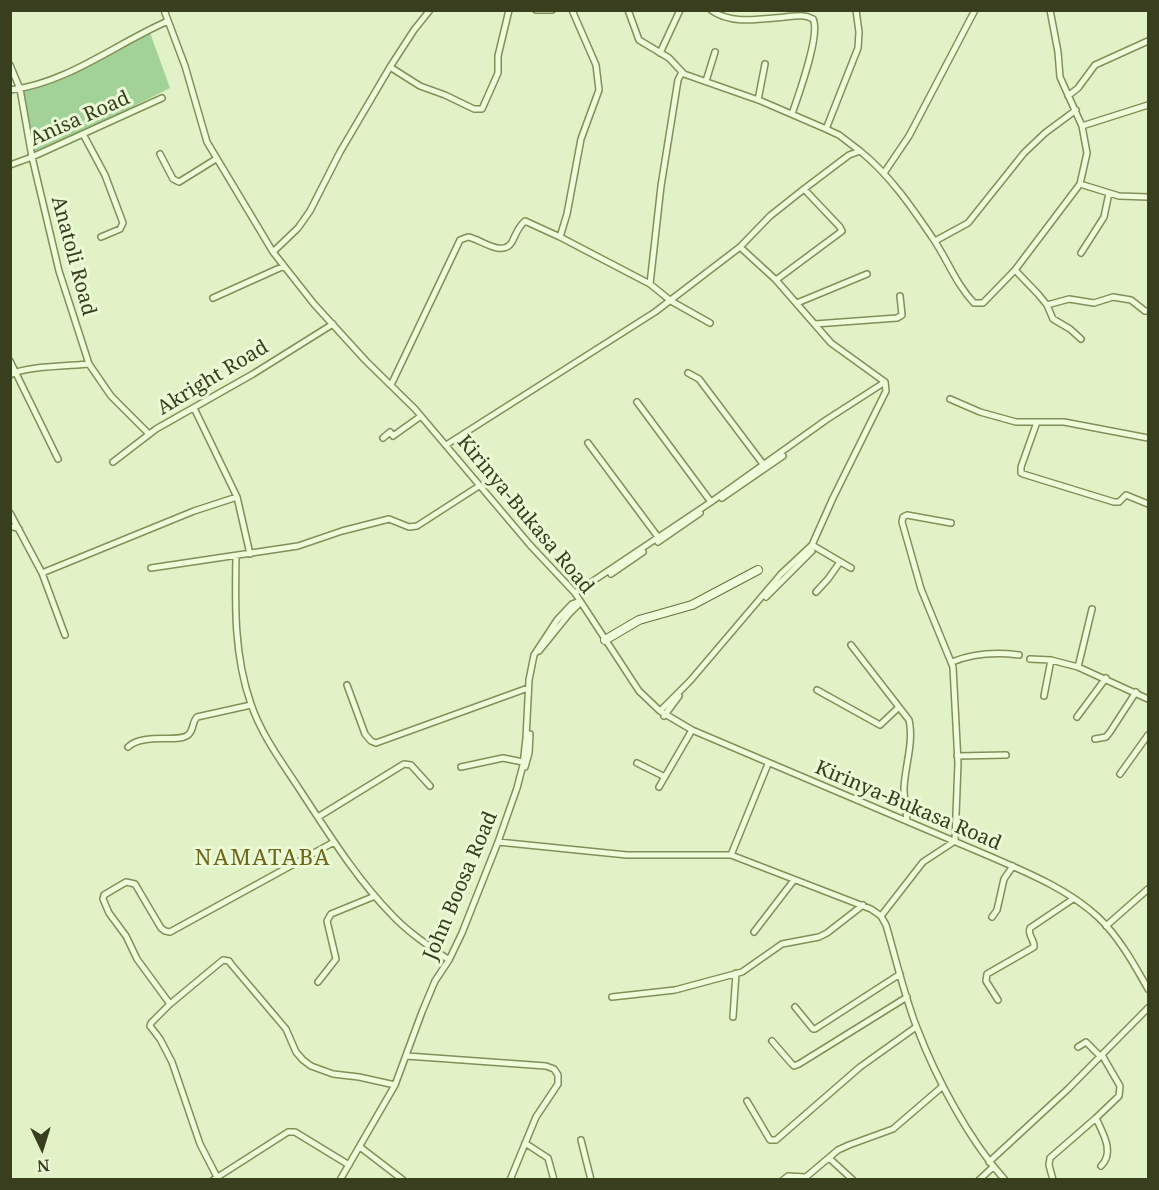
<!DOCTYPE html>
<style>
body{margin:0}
#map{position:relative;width:1159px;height:1190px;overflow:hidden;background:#e0f2c6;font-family:"Noto Serif",serif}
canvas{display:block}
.frame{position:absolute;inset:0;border:12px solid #383e1e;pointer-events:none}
.north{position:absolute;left:12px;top:1118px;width:60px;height:60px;-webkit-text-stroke:4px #eaf9d6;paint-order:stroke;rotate:176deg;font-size:16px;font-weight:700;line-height:24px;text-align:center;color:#383e1e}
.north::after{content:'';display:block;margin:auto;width:21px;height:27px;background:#383e1e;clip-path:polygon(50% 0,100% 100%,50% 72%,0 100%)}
</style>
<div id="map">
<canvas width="1159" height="1190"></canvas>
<div class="frame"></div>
<div class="north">N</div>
</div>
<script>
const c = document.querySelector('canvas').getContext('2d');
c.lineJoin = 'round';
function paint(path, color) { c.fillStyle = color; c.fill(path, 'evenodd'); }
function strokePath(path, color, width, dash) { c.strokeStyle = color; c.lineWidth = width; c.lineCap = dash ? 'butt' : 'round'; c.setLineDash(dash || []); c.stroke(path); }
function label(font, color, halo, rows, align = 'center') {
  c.font = font + ' "Noto Serif",serif'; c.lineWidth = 6; c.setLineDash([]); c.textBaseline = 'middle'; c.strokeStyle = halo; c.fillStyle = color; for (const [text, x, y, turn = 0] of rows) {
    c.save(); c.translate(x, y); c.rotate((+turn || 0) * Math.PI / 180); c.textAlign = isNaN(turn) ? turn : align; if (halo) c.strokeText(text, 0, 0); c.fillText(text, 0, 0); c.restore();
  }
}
paint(new Path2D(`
 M149,30l21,58 -137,69 -11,-70 57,-20z`), '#a2d298');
const street = new Path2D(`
 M164,10l21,56 22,76 66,110 41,52 52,57 49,48 115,136 45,48 64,98 21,20 32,19 297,126c37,16 79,33 109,61 21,20 36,47 50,72
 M536,10h16
 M628,10l11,30 30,18 15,16 77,27 65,28 13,6 21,16
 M711,10c20,15 50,9 74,7 10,-1 19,-3 28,2 8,15 -15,77 -21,95
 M1050,10l8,42 2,25 22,49
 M660,53l20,-43
 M10,65l10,24 12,68 27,114 30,93 22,32 38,38
 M390,67l30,19 25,9 29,14h8l16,-36v-17l11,-46
 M706,81l9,-29
 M10,90c58,-7 107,-47 158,-69
 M1068,96l10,-8 17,-23 53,-24
 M758,100l7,-36
 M826,129l32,-81 1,-16 -3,-22
 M83,134l22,41 18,48 -3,6 -19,8
 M160,154l13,25 6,3 37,-23
 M10,165l22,-8 130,-59
 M884,173l25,-37 66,-126
 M1080,184l39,12 29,1
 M560,237l7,-23 14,-75 18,-49 -3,-25 -24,-55
 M935,241l33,-18 56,-70 21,-20 31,-23
 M273,252l25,-24 12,-17 30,-59 50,-85 24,-37 16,-20
 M1081,253l23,-36 5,-24
 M1015,270l23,24 9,11 6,14 17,10 11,10
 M776,280l66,-49 -2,-4 -36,-38
 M650,284l11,-98 17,-106 4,-8
 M213,298l71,-32
 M797,303l70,-29
 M1047,305l22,-6 25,4 19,-6 18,3 14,11h3
 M815,324l82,-6 5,-3 -2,-19
 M10,361l48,98
 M688,373l11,6 64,85
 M10,375c15,-9 60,-9 79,-11
 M391,385l69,-145 8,-3c13,2 34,21 44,5 4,-8 6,-15 13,-21l35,16 90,47 21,17 39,22
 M950,399l30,13 36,10h48l84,16
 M637,402l74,100
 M194,408l43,89 13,57
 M1037,422l-16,45v6l2,1 91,28h5l7,-7 22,9
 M383,438l7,-6 3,4 28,-20
 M588,443l70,94
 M446,445l209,-133 85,-65 30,-31 34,-27 45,-34 11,-4c30,24 53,58 74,89 14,21 22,44 40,63h9l32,-33 65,-86 7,-31 -5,-27 66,-21
 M113,462l43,-33 97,-55 80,-50
 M722,498l61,-42
 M10,513l32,60 23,62
 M10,526l9,3
 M658,542l42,-29
 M812,545l39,23
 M236,556c-1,50 -2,100 15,148 10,30 30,57 47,83 29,44 57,90 94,128 17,18 37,31 57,45
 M151,568l147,-22 44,-15 47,-12 20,8 8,-1 62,-40
 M42,573l152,-62 43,-14
 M611,574l32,-22
 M816,592l12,-13 12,-17
 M575,593l136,-91 115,-82 59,-38
 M766,597l46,-46
 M1092,609l-14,58 70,32
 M851,645l58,75c5,22 -4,46 -5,68 0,11 2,22 3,33
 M539,651l30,-37 12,-12
 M1030,659l21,1
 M952,662c22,-9 44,-10 67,-7
 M347,685l18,49 6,7 5,2 152,-55
 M817,690l63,35 19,-18
 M1044,696l7,-36 27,7
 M660,711l30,-30 91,-107 31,-29 21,-47 53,-107 -1,-9 -54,-39 -55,-63 -36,-33
 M664,716l15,-20
 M1077,717l29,-39
 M1095,739l11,-2 4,-5 26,-40
 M128,747c15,-15 53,-3 61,-13 5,-5 3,-12 8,-17l54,-12
 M957,756l49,-1
 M637,763l28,14
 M461,767l42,-9 20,4
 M525,767l4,-14 1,-19
 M1120,774l28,-39
 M659,787l33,-57
 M318,817l86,-53 7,1 19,21
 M498,842l129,13h104l140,54 10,7 5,9c10,34 18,70 31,103 19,50 52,112 88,152
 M731,855l37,-91
 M881,916l42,-54 32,-21 3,-78 -5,-96 -32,-78 -19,-67 1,-5 4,-2 44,8
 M992,917l5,-7 7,-31 9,-13
 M1106,926l42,-37
 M754,932l40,-52
 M318,982l18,-23 -9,-38 4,-7 44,-18
 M612,997l63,-7 67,-18 40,-28 37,-7 8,-4 36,-28
 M998,1000l-12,-19 1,-7 47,-27c1,-7 -7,-12 -4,-19l43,-29
 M170,1004l-33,-45 -11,-23 -17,-23 -6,-14 1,-4 22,-13 9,2 26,44 4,3 5,1 164,-90
 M795,1007l18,22h2l85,-55
 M733,1017l3,-44
 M772,1041l19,22 3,3 5,-2 108,-67
 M1078,1047l8,-5 14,14
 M407,1056l139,10 8,3 4,6v9l-22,33 -26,63
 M747,1101l23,39h6l84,-73 56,-40
 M1096,1118c7,16 19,34 5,48
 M581,1140l10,40
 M525,1143l23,15 6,22
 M360,1147l43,33
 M829,1158l24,22
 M989,1162l79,-73 80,-81
 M213,1180l75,-48h7l54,33
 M220,1180l-3,-3 -17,-33 -28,-82 -12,-23 -10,-13 1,-3 19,-19 53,-44 6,1 2,3 55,65 10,23 7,8 8,6 22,8 26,3 36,8
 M340,1180l55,-95 27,-73 13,-31 14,-21 13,-27 36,-91 19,-54 6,-23 3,-27 3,-58 5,-25 23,-35 15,-16 8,-3
 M783,1180l5,-4 18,1 32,-27 11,-5 44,-16 50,-43
 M979,1180l14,-13
 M1053,1180l-4,-15 1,-7 46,-40 23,-22 1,-10 -18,-31`);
const secondary = new Path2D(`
 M605,640l34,-20 53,-15 66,-35`);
strokePath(street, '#838f59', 8);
strokePath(secondary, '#66713c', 10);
strokePath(street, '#eefcda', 5);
strokePath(secondary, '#eefcda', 8);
label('20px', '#383e1e', '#eaf9d6', [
 ["Anisa Road",80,119,-24],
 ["Anatoli Road",73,256,75],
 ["Akright Road",213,378,-31],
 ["Kirinya-Bukasa Road",525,515,50],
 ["Kirinya-Bukasa Road",908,806,23],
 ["John Boosa Road",461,886,-67]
]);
c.letterSpacing = '1.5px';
label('22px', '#6f671a', '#eaf9d6', [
 ["NAMATABA",263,859]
]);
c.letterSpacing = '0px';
</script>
